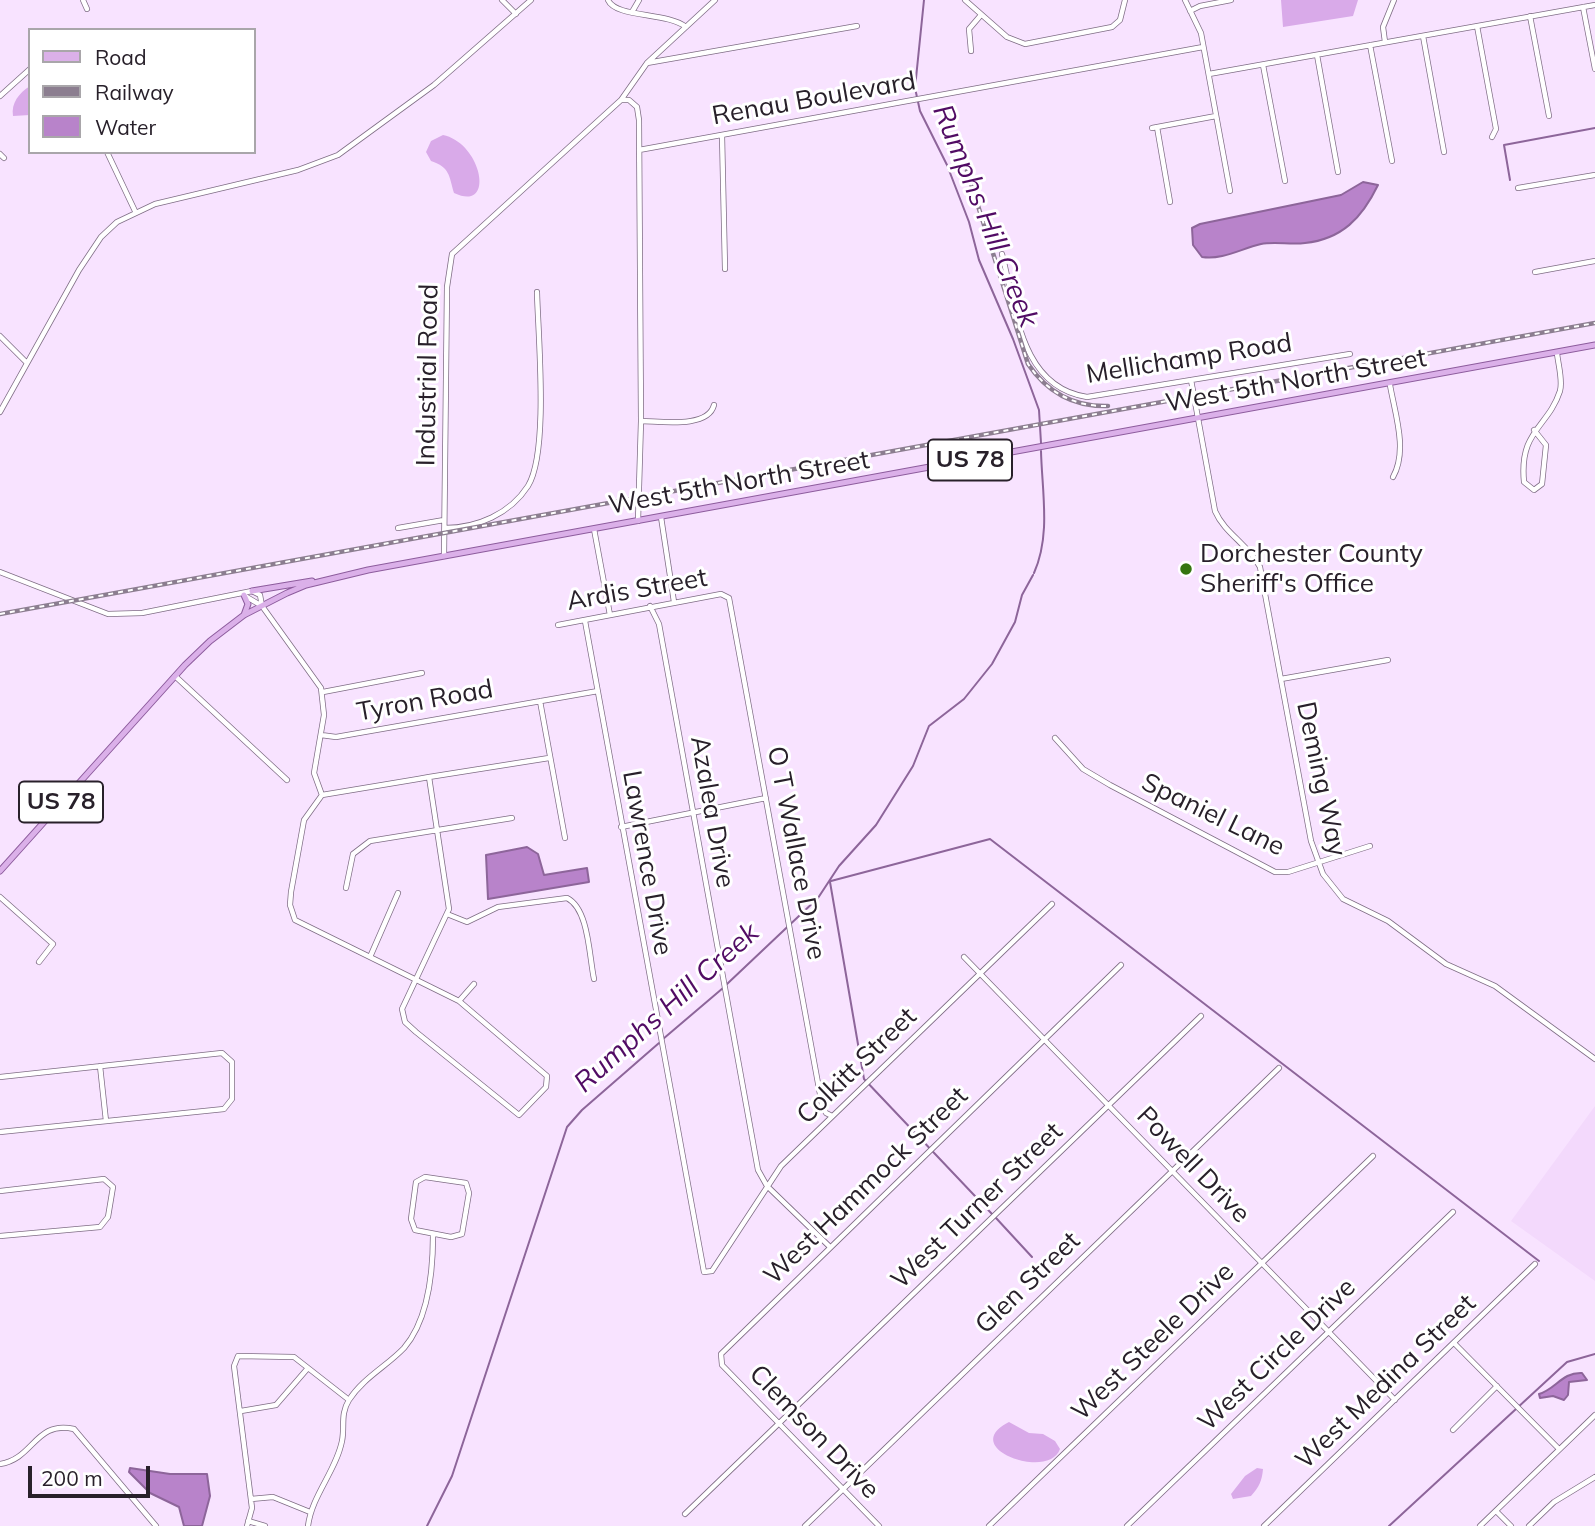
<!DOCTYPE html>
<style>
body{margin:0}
#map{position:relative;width:1595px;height:1526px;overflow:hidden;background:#f8e3ff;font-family:Mulish,sans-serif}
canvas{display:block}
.legend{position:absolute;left:28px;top:28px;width:228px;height:126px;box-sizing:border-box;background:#fff;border:2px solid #a9a6aa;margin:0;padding:9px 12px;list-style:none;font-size:21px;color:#28202a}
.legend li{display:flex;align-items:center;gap:14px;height:35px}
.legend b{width:35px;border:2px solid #a9a6aa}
.scale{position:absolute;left:28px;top:1466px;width:122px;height:32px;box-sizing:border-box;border:4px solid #28202a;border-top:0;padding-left:9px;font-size:21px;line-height:24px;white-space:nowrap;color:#28202a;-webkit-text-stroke:5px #fff;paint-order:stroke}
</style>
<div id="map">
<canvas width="1595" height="1526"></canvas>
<ul class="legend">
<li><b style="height:9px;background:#dbb0e9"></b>Road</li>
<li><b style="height:9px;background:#8c7e90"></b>Railway</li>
<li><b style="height:19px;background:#b883ca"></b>Water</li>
</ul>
<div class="scale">200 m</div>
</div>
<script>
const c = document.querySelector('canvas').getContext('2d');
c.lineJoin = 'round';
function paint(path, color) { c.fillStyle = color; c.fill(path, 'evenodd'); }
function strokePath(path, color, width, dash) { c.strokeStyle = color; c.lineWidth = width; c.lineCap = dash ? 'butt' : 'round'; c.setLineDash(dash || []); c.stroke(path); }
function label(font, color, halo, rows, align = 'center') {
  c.font = font + ' Mulish,sans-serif'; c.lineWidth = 6; c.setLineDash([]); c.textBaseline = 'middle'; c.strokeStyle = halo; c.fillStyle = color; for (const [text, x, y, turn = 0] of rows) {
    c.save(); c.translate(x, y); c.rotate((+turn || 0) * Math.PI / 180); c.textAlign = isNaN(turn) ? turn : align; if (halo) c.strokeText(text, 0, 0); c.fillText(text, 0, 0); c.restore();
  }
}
paint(new Path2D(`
 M1595,1106v175l-84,-60z`), '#f3d9fc');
paint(new Path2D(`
 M1281,0h77l-5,16 -70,11z
 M30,86v29l-17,1c-2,-13 6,-23 17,-30z
 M443,135c39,8 53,78 11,58 -5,-17 -4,-26 -23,-32l-5,-9 5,-11z
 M1009,1422l20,11 14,1 12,7 5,8c-11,32 -103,-1 -51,-27z
 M1257,1468l6,1c-1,12 -4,18 -12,27l-18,3 -2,-5 14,-18z`), '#d9aae9');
const water = new Path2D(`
 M1363,182l15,3c-16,33 -36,54 -73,58 -15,2 -30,-2 -44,1 -21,5 -38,16 -59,13l-9,-12 -1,-17 8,-4 141,-29z
 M527,847l11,7 6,21 43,-7 2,14 -101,17 -2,-44z
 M1582,1373l5,7 -18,2 -1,13 -4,5 -11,-4 -13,2 -1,-4c17,-5 23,-22 43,-21z
 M130,1468l40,6h37l3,22 -8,30h-18l-5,-19 -29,-14 -21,-21z`);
paint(water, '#b883ca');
strokePath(water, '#8d659a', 2);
strokePath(new Path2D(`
 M924,0l-9,88 5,23 27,54 22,57 10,38 34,79 26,71 2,33
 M1510,180l-6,-35 91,-17
 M1034,573c17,-38 8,-81 7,-122
 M831,881l159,-42 549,422
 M830,882l34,197 128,135
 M727,984l91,-86 21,-32 37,-41 37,-59 16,-40 35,-27 28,-35 23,-42 7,-27 11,-20
 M663,1039l60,-51
 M996,1218l36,39
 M427,1526l25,-50 115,-349 15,-17 77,-67
 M1389,1526l178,-164 28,-8`), '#8d659a', 2);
const minor = new Path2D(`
 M83,0l4,9
 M502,0l14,14
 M608,0c8,18 59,12 78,27
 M965,0l42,37 18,7 87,-17 8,-7 5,-20
 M1185,0l16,33 29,158
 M1583,7l12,62
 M1190,11l10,-5 31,-6
 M632,12l7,-12
 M1530,16l19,100
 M1477,26l19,103 -4,8
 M1423,36l21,116
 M1385,42l-2,-15 11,-27
 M1370,45l22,116
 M971,51l-2,-22 12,-14
 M1317,55l21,117
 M647,63l210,-37
 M1263,65l22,116
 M1209,74l386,-69
 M0,96l30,-27
 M621,100l26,-37 68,-63
 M1157,127l13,75
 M1152,128l64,-12
 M722,135l3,134
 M639,150l564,-103
 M107,152l28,59
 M0,154l4,4
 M1518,188l77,-13
 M1002,254c14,54 18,133 85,143l263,-43
 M1535,272l60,-11
 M0,336l27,27
 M1191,380l24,131c10,23 33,33 45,56l51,274 12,33 20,25 45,22 58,43 49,22 100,73
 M1390,385c5,29 18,65 3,92
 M0,412l79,-142 22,-33 16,-15 38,-18 143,-34 40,-15 96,-70 97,-85
 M641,421c18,0 67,8 73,-16
 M1534,430l12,15 -4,39 -8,6 -10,-8c-5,-52 24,-54 36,-91 3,-11 -2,-27 -3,-38
 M661,517l13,85
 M398,528l46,-8
 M445,528c32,0 65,-14 83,-42 21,-34 10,-151 9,-194
 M594,529l16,86
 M444,556l3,-269 5,-33 169,-154h8l8,7 2,13 2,301 -3,100
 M0,572l108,42 34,-1 110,-22 8,4 2,11
 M245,596l17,10 59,82 3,27 -10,58 8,22
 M650,606l9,18 99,546 9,16 63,61
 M585,621l119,651 8,-1 69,-105 271,-262
 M558,625l163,-31 8,4 93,507 4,8 6,3
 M175,676l112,104
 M1281,679l107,-19
 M323,692l99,-19
 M540,701l25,137
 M321,735l15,2 262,-46
 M1055,738l28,31 27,16 165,87h13l82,-26
 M429,777l20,132 -47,100 3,13 11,10 103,83 27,-28 1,-11 -88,-75 -164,-81 -5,-15 1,-13 13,-72 18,-25 96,-16 11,-2 120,-19
 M621,827l145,-29
 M346,888l7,-34 17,-13 142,-23
 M0,897l53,47 -14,18
 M447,914l20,8 31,-15 69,-9c22,11 22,58 27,81
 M370,957l28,-64
 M964,957l431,443
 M459,1001l15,-17
 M100,1066l6,55
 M0,1077l222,-24 10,9v37l-8,10 -224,23
 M425,1177l41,6 3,10 -7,41 -11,3 -36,-7 -4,-11 5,-37z
 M0,1191l104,-12 9,8 -5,30 -8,10 -100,9
 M1454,1343l105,106
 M241,1411l35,-6 32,-37
 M1453,1430l44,-44
 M0,1464c34,-5 35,-44 74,-35l82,97
 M251,1499l22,-2 37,15
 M1496,1511l15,15
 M685,1514l516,-498
 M248,1521l17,5
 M247,1526l5,-18 -18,-142 4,-10 56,1 55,43
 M308,1526c4,-31 28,-55 34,-85 3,-14 -2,-27 7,-41 14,-22 38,-34 55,-52 25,-29 29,-77 29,-113
 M805,1526l474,-458
 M879,1526l-157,-161 -1,-11 400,-389
 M989,1526l384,-370
 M1127,1526l326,-314
 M1264,1526l271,-262
 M1480,1526l115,-111
 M1529,1526l25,-24 41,-25`);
const major = new Path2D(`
 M252,591l60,-10
 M244,595l4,9 -4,11
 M0,871l185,-206 25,-24 34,-26 43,-22 19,-8 62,-15 1227,-225`);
strokePath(minor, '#7f6d85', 6);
strokePath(major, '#8d5c9d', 7);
strokePath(minor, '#fff', 4.5);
strokePath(major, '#dbb0e9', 5);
const rail = new Path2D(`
 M967,171l61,193c19,28 46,43 80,42
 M0,614l1595,-291`);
strokePath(rail, '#8c7e90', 4.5);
strokePath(rail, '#fff', 2, [5]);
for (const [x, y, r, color] of [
 [1186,569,7,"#357510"]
]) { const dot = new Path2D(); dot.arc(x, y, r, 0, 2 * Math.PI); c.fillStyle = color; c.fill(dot); strokePath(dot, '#fff', 2.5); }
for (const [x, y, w] of [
 [970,460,84],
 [61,802,84]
]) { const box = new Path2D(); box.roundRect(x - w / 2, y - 20.5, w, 41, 5); c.fillStyle = '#fff'; c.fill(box); strokePath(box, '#28202a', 2); }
label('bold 24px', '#28202a', null, [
 ["US 78",970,460],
 ["US 78",61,802]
]);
label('26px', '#28202a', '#fff', [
 ["Renau Boulevard",814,99,-10],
 ["Mellichamp Road",1189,359,-9],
 ["Industrial Road",428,375,-89],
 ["West 5th North Street",1296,381,-10],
 ["West 5th North Street",739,483,-10],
 ["Ardis Street",637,590,-10],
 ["Tyron Road",425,701,-10],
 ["Deming Way",1321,779,78],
 ["Azalea Drive",712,812,80],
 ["Spaniel Lane",1213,815,26],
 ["O T Wallace Drive",796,853,79],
 ["Lawrence Drive",647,863,80],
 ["Colkitt Street",857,1066,-44],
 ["Powell Drive",1193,1165,46],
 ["West Hammock Street",866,1186,-44],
 ["West Turner Street",977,1206,-44],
 ["Glen Street",1028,1283,-44],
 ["West Steele Drive",1153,1342,-44],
 ["West Circle Drive",1277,1355,-44],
 ["West Medina Street",1386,1382,-44],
 ["Clemson Drive",814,1432,46]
]);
label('26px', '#28202a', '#fff', [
 ["Dorchester County",1200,554],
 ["Sheriff's Office",1200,584]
], 'left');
label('italic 28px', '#510b64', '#fff', [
 ["Rumphs Hill Creek",985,216,68],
 ["Rumphs Hill Creek",667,1008,-42]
]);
</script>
